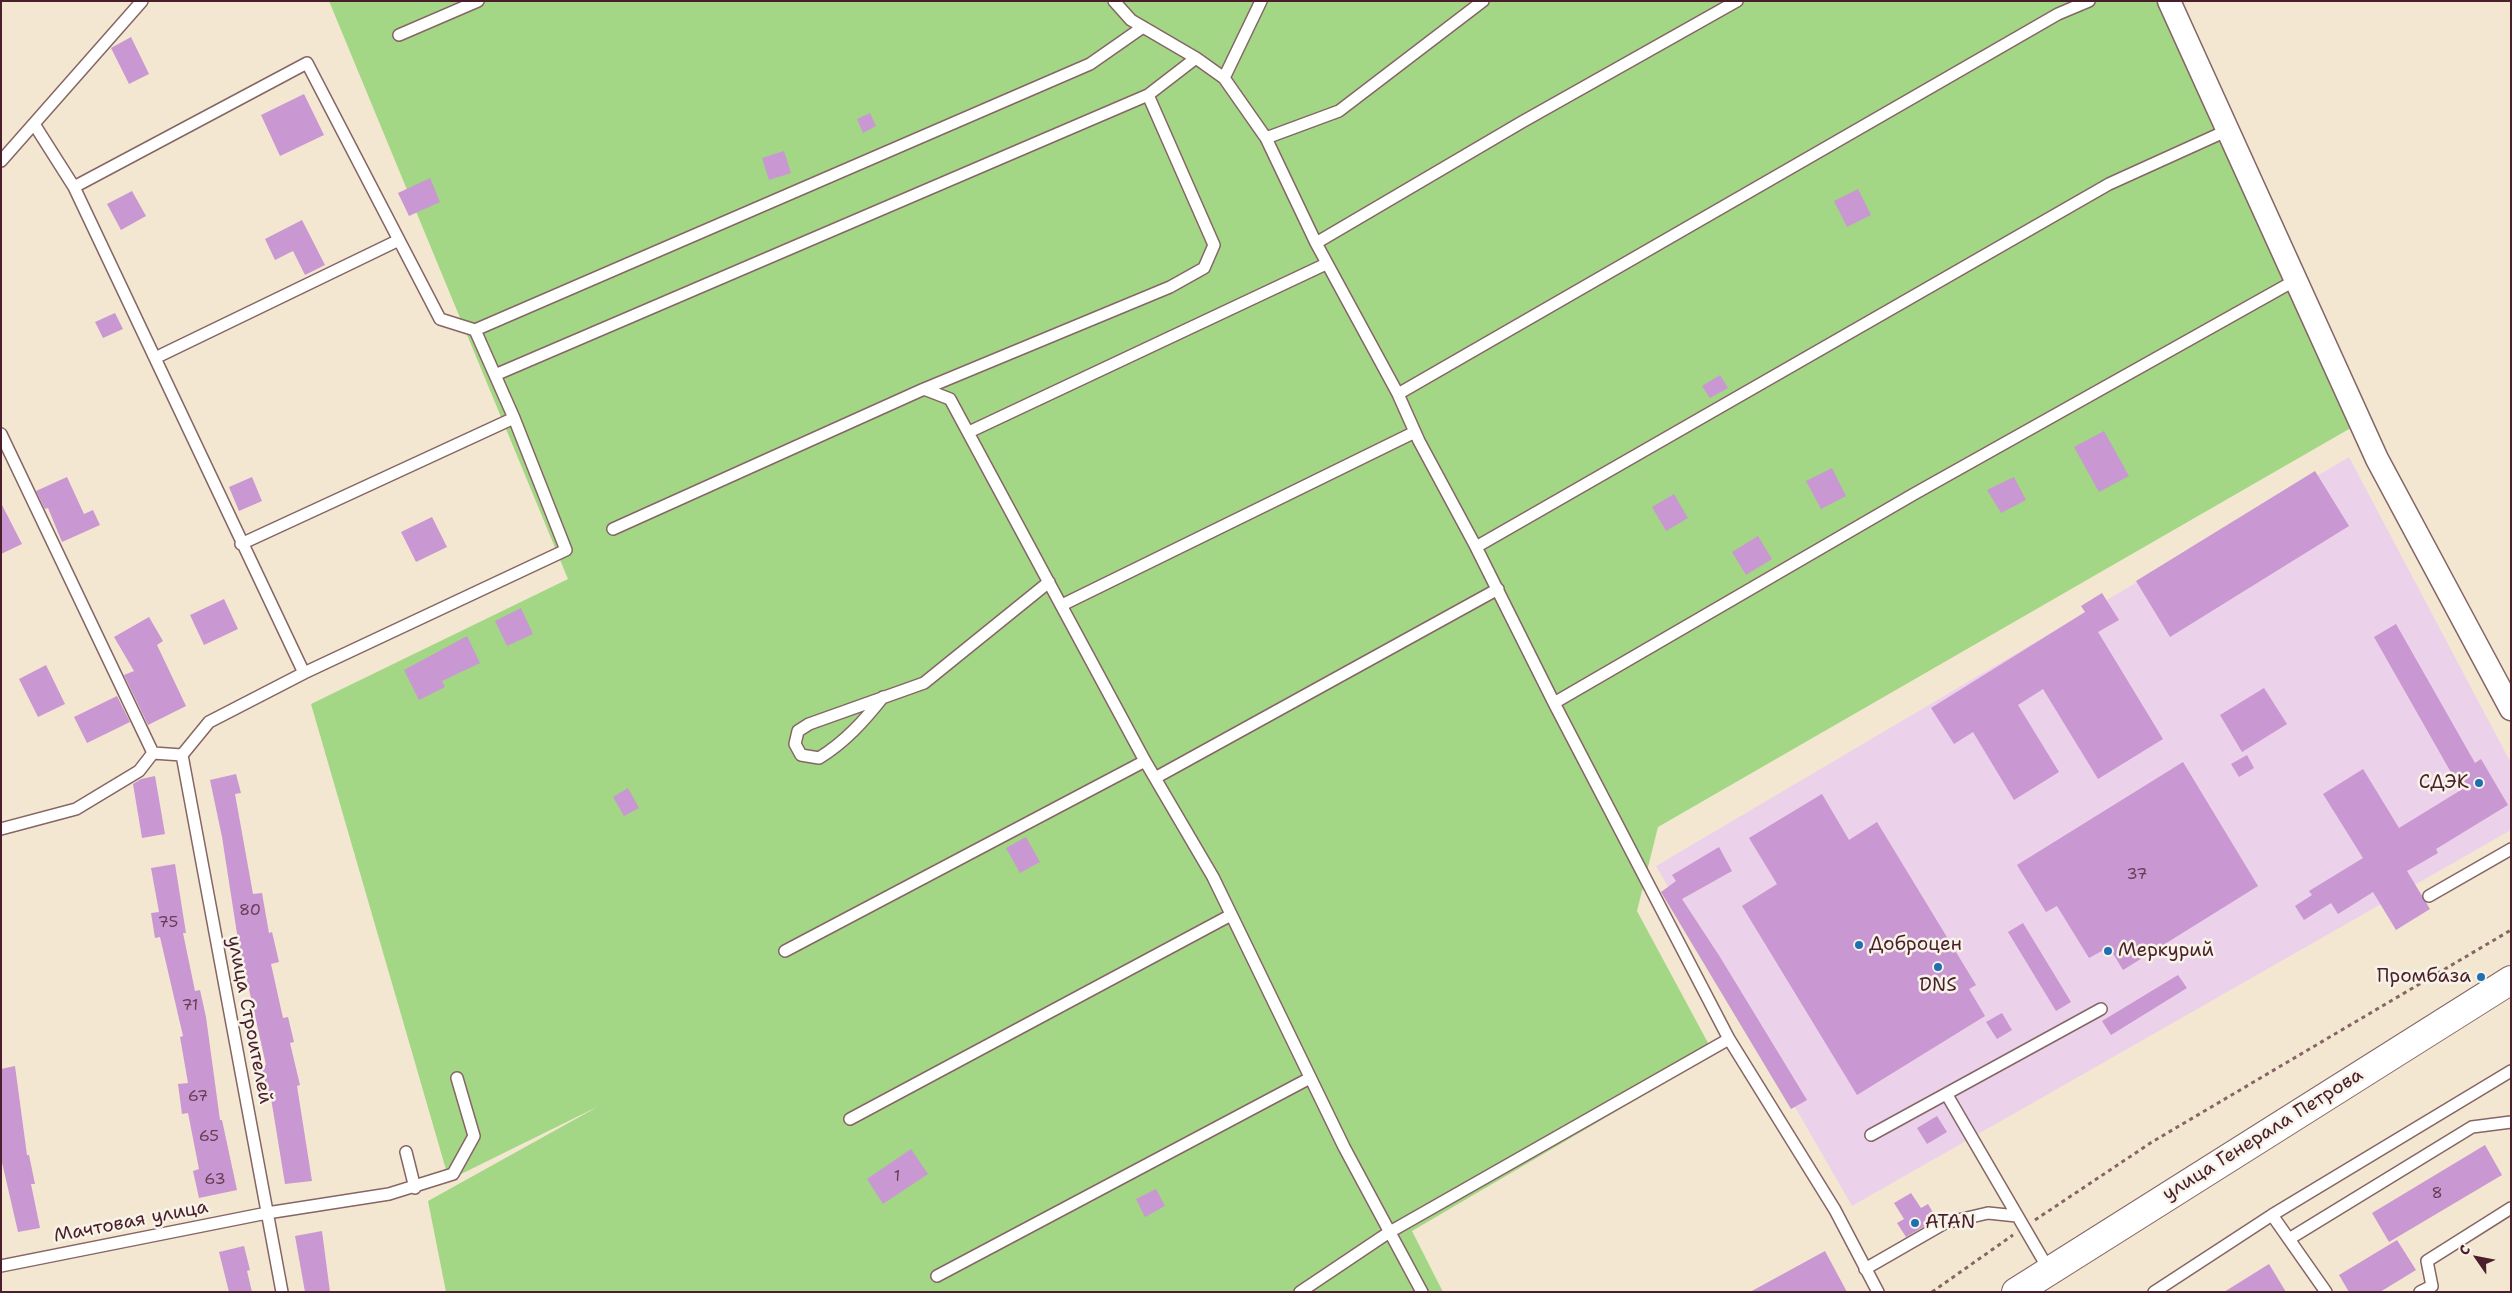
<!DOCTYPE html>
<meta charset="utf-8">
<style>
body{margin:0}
#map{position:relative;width:2512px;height:1293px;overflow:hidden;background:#f4e7d1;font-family:"Shantell Sans",sans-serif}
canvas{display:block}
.frame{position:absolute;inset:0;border:2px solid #4a1f2b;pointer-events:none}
.north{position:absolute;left:2452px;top:1233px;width:50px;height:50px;-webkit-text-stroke:4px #f7f3e8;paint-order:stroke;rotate:303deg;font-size:14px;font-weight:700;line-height:20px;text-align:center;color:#4a1f2b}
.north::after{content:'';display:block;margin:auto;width:18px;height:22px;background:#4a1f2b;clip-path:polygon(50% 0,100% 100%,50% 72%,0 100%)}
</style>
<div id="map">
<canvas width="2512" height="1293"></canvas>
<div class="frame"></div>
<div class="north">С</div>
</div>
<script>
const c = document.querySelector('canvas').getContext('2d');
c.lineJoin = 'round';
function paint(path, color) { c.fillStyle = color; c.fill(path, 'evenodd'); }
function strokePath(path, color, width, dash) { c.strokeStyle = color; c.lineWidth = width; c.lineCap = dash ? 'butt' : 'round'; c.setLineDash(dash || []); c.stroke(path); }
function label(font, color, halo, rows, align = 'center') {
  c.font = font + ' "Shantell Sans",sans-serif'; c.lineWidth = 5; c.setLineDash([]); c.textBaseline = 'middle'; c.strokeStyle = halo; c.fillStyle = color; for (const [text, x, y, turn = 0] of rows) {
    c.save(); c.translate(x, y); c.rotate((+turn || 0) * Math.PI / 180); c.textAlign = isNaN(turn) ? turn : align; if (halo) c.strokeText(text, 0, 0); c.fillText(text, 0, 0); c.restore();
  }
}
paint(new Path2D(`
 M2349,457l162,306v67l-659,376 -196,-340z`), '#ecd1ea');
paint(new Path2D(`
 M329,1h1835l192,424 -698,402 -21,84 77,143 -302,177 31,61h-997l-18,-91 171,-95 -150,74 -138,-476 257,-125z`), '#a3d786');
paint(new Path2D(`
 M131,37l18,37 -20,10 -18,-36z
 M304,94l20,41 -44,21 -19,-41z
 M870,113l6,13 -13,7 -6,-14z
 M784,151l7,22 -22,7 -7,-22z
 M430,178l10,24 -31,14 -11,-23z
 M1858,189l13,26 -24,12 -13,-26z
 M132,191l14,25 -25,14 -14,-26z
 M302,220l23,45 -20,10 -12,-24 -18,9 -10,-21z
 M115,313l8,16 -20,9 -8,-16z
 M1720,375l8,13 -18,10 -8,-12z
 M2104,431l25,45 -30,16 -25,-45z
 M1832,468l14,28 -25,13 -15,-28z
 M2315,471l34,55 -179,111 -34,-56z
 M67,477l17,37 9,-4 7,15 -38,17 -14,-34 -3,1 -9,-18z
 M252,477l10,24 -23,10 -10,-24z
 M2014,477l12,23 -25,13 -14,-23z
 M1674,494l14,24 -22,13 -14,-24z
 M1,503l21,41 -21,10z
 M432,517l15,30 -31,15 -15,-30z
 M1758,536l14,23 -26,16 -14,-23z
 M2102,593l17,27 -21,12 65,107 -65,40 -55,-90 -25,16 41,67 -45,28 -41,-68 -19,12 -23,-36 154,-96 -4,-6z
 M224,599l14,30 -34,16 -14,-30z
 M521,608l12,26 -26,12 -12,-25z
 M149,617l14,24 -6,4 29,61 -38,19 -24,-50 10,-4 -20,-34z
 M2396,624l79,139 6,-4 27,46 -72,44 2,4 -31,18 23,38 -34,21 -23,-38 -35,22 -7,-11 -27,17 -9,-14 17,-11 -3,-4 54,-33 -40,-64 40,-25 36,59 62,-38 -87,-153z
 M467,636l13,27 -38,18 3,6 -26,13 -15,-30z
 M46,665l19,39 -27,13 -19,-38z
 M2264,688l23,36 -45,28 -22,-37z
 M117,696l13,26 -43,21 -13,-26z
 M2247,755l7,13 -15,9 -8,-13z
 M2183,762l75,124 -135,84 -14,-23 -20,11 -32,-52 -11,6 -29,-47z
 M236,774l5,19 -6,1 18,100 9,-1 7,40 3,-1 7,30 -8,2 12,54 5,-1 6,25 -4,1 10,42 -3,1 15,95 -27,3 -15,-92 -2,1 -7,-27 5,-1 -28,-125 -16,-103 -12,-57z
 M155,776l10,58 -23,4 -9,-54 8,-5z
 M628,788l11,20 -15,8 -11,-19z
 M1822,794l27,46 28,-18 99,163 -7,4 16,27 -128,79 -115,-189 35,-22 -28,-46z
 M1026,837l14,25 -20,11 -14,-25z
 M1719,847l13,24 -50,28 38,58 87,143 -16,9 -130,-217 15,-11 -4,-6z
 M175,864l11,69h-3l12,58 5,-1 6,27 14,103h2l15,70 -38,8 -6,-27 6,-2 -11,-56 -6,1 -4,-30 10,-1 -8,-46 3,-1 -23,-99 -5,1 -4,-25 8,-1 -8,-44z
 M2023,923l48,79 -15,9 -48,-79z
 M2178,975l9,13 -76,47 -9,-14z
 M2002,1013l10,17 -15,9 -11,-17z
 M15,1066l12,89h2l6,29h-4l9,44 -22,4 -17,-74v-89z
 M1937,1116l10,16 -20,12 -10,-16z
 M2485,1145l17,30 -113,67 -17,-29z
 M911,1149l17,25 -45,30 -16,-25z
 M1156,1189l9,17 -20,11 -9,-18z
 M1911,1193l10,15 7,-4 9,15 -31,18 -9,-14 7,-4 -10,-16z
 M322,1231l8,61h-25l-10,-56z
 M2397,1240l19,30 -36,22h-31l-10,-17z
 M244,1246l6,24 -3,1 5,21h-23l-10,-40z
 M1825,1251l22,41h-97z
 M2269,1264l17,28h-62z`), '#c997d2');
const service = new Path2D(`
 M1114,1l17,19 65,38 28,20 42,60 50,105 82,151 21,47 57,106 78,156 175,336 106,171 43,82
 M399,35l79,-34
 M1224,78l37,-77
 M34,124l40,63 230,486
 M1266,138l73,-27 144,-110
 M1,161l141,-160
 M1316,243l206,-121 215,-121
 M475,330l615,-266 53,-37
 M155,358l244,-118
 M495,375l653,-280 48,-37
 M924,389l246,-102 34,-19 10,-23 -66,-150
 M1398,394l660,-380 31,-13
 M969,432l357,-168
 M1,434l152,319
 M613,529l311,-140 26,10 195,362 68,116 131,270 78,145
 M241,544l273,-126
 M1476,547l633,-363 117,-53
 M1062,605l353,-173
 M883,697c-19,24 -38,45 -64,61l-18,-3 -6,-11 3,-13 11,-7 115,-41 125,-101
 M1554,703l360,-209 380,-213
 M182,755l100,537
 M1155,778l343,-189
 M1,829l75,-20 63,-38 14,-18 29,2 27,-33 95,-49 262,-123 -52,-132 -39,-88 -35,-11 -133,-256 -233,124
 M2429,896l82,-47
 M785,951l360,-190
 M1947,1095l102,175
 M850,1119l381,-204
 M1871,1135l230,-126
 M406,1152l9,36
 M2272,1215l239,-144
 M2289,1239l183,-112 39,-5
 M1,1266l266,-53 122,-19 64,-20 21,-38 -17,-58
 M1865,1269l80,-46 43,-10 29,3
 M937,1276l373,-198
 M1300,1292l88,-59 341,-194
 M2154,1292l118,-77 54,77
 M2420,1292l12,-6 -5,-25 84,-53`);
const minor = new Path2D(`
 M2169,1l208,458 134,250`);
const primary = new Path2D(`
 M2016,1292l495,-312`);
strokePath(service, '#866565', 14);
strokePath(minor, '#866565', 25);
strokePath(primary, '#866565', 30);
strokePath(new Path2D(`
 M2035,1220l117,-78 359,-212
 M1932,1292l81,-57`), '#866565', 3, [4, 4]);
strokePath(service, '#fff', 11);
strokePath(minor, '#fff', 22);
strokePath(primary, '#fff', 28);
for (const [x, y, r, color] of [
 [2479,783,5,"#1f6fb2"],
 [1859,945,5,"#1f6fb2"],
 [2108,951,5,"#1f6fb2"],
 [1938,967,5,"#1f6fb2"],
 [2481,977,5,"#1f6fb2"],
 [1915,1223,5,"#1f6fb2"]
]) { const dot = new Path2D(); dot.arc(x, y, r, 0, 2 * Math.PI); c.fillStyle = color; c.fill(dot); strokePath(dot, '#f7f3e8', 2); }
label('16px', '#6a3d55', null, [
 ["37",2137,875],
 ["80",250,911],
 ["75",168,923],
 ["71",190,1006],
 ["67",198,1097],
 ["65",209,1137],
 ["1",897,1177],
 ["63",215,1180],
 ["8",2437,1194]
]);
label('19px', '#4a1f2b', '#f7f3e8', [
 ["СДЭК",2469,783,"right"],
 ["Доброцен",1869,945],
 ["Меркурий",2118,951],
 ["Промбаза",2471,977,"right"],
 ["DNS",1938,986,"center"],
 ["ATAN",1925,1223]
], 'left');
label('19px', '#4a1f2b', '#f7f3e8', [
 ["улица Строителей",249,1020,79],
 ["улица Генерала Петрова",2263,1135,-32],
 ["Мачтовая улица",131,1222,-11]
]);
</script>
